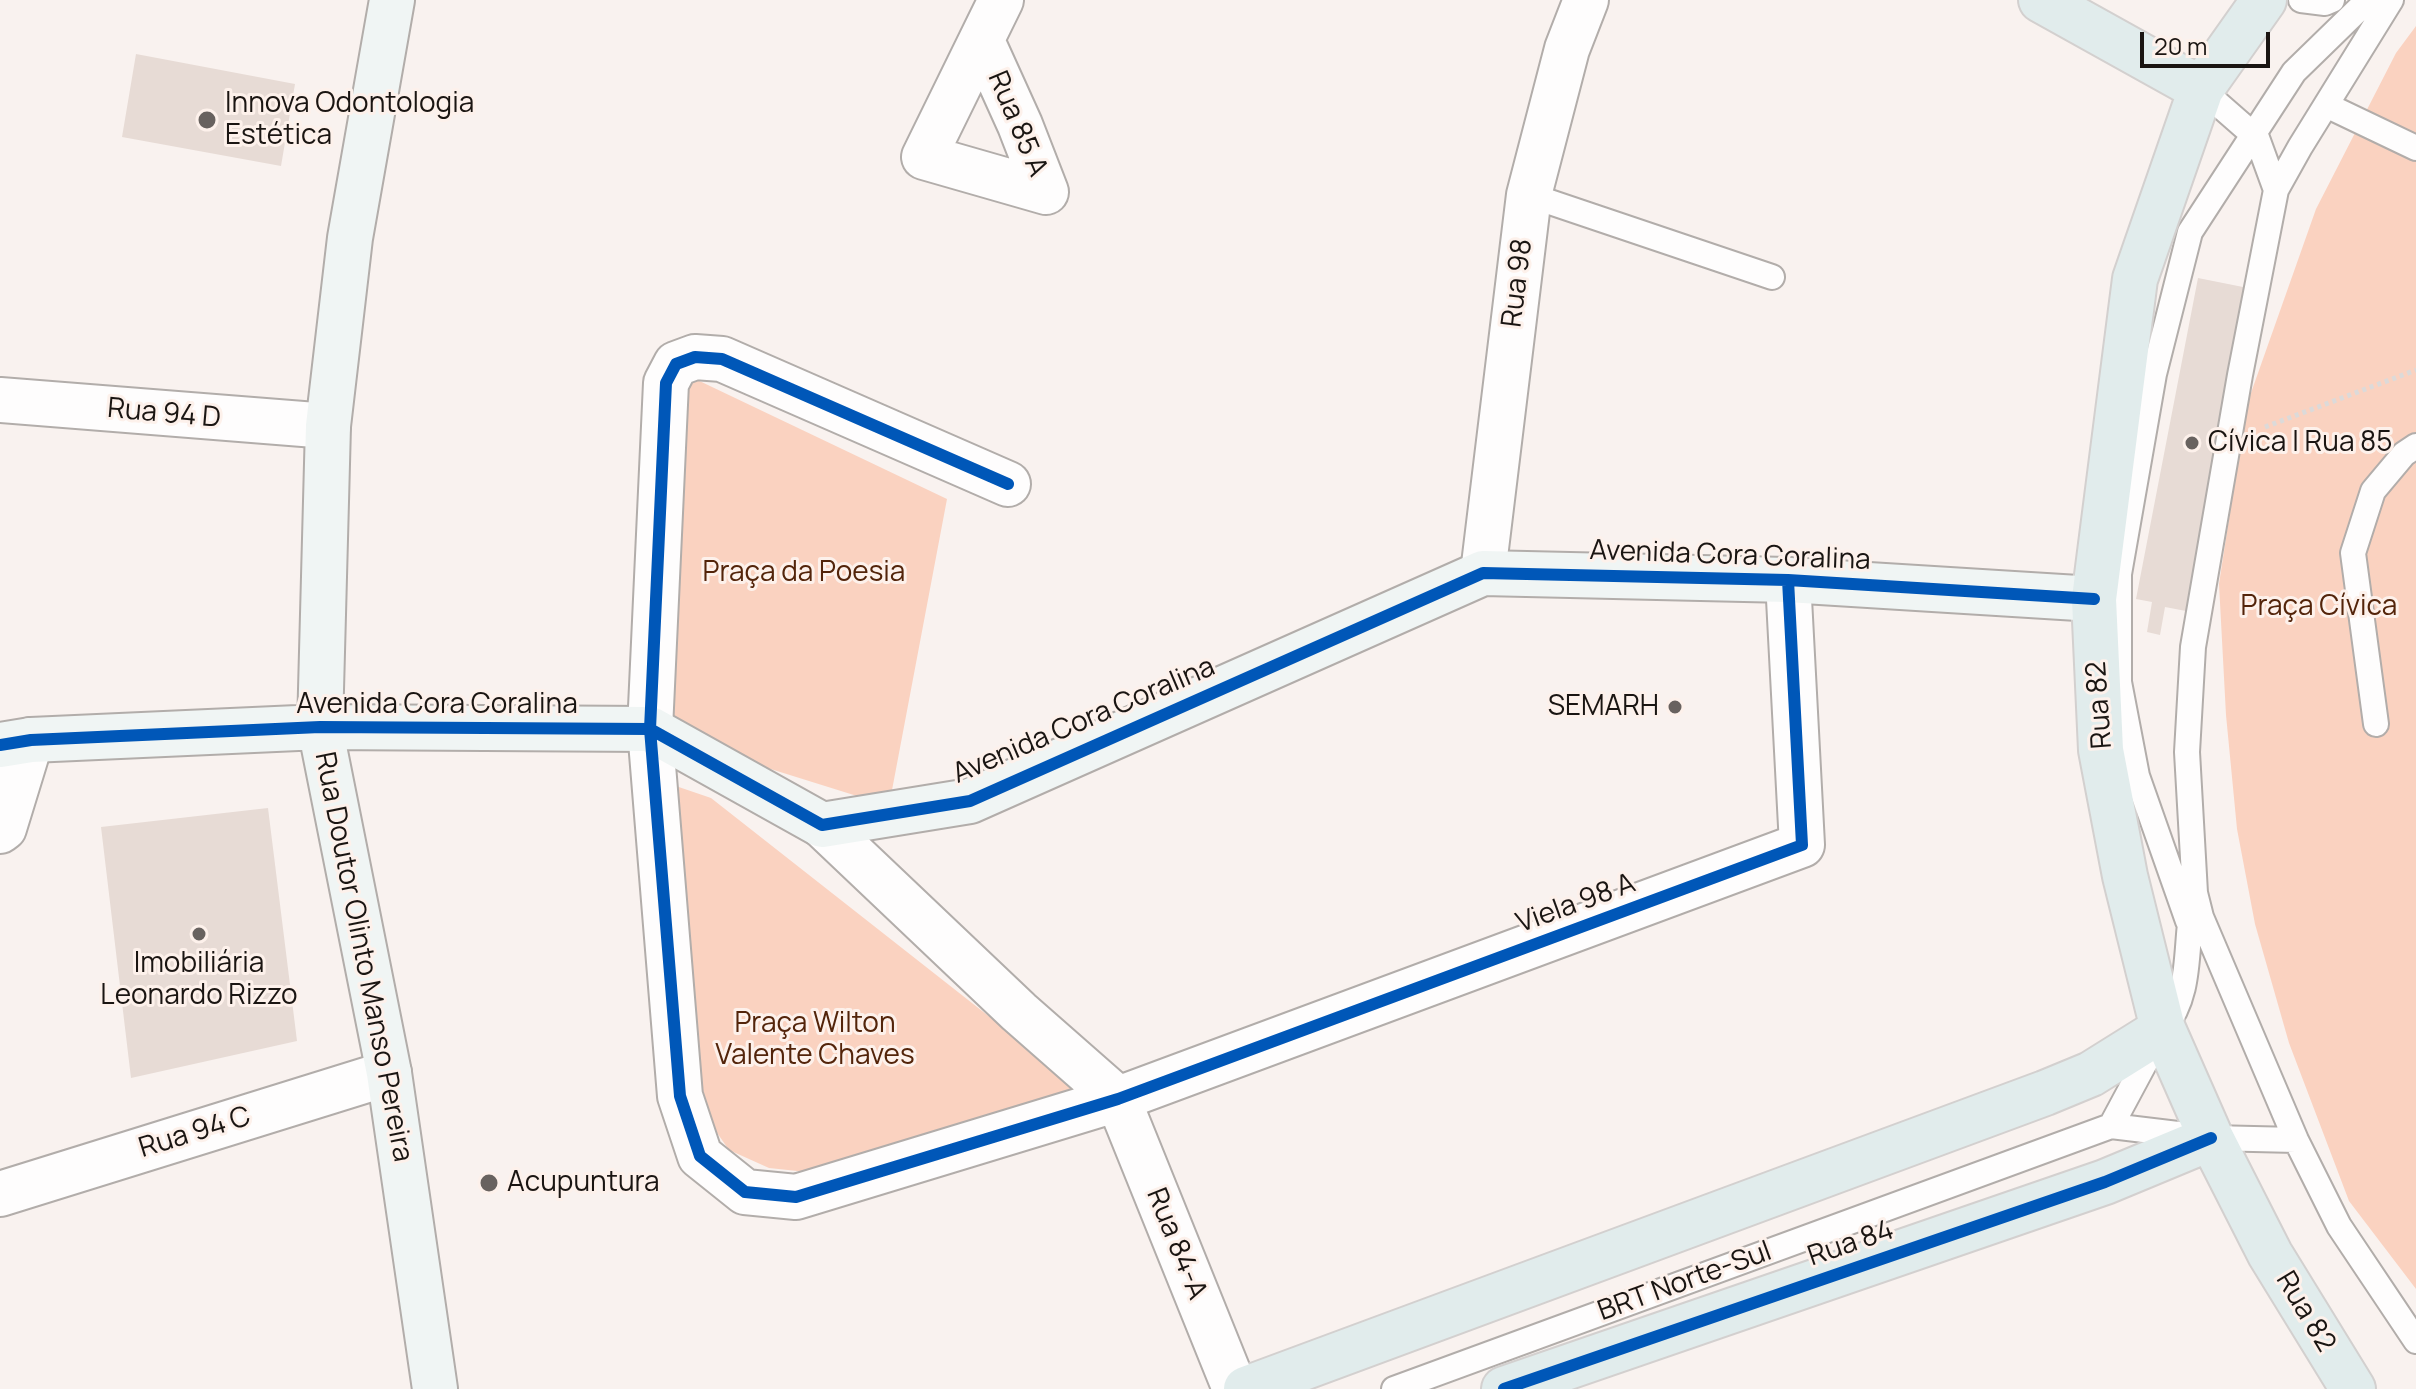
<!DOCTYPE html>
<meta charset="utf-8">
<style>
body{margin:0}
#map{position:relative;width:2416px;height:1389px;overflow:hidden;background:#f9f2ef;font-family:Manrope,sans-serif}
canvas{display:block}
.scale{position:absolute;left:2140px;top:32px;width:130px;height:36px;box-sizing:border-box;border:4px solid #1a1512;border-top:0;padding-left:10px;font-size:24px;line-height:28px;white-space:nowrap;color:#1a1512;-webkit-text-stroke:6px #fdf1eb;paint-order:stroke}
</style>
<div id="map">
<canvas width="2416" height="1389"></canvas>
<div class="scale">20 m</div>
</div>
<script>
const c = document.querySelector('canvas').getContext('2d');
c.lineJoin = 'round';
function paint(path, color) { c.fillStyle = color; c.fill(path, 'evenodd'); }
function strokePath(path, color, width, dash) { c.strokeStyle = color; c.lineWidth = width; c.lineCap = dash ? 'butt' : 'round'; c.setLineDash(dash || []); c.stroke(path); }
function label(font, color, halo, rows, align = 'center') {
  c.font = font + ' Manrope,sans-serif'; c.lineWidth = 6; c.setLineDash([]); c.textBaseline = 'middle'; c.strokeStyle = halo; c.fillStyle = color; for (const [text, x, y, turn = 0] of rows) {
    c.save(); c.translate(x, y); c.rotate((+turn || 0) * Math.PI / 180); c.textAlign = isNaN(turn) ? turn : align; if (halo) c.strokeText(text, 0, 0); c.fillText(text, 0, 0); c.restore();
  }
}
paint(new Path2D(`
 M2416,26v1263l-67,-88 -60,-158 -34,-119 -18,-95 -11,-114 -7,-131 27,-177 70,-198 80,-156z
 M689,376l258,123 -58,307 -224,-70z
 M670,784l41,14 373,293 -268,82 -47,-5 -40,-18 -23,-33 -16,-44z`), '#fad2c0');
paint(new Path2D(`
 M136,54l159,30 -14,82 -159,-29z
 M2198,278l50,10 -62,323 -21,-4 -5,28 -13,-3 5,-30 -16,-3z
 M268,808l29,233 -166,37 -30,-251z`), '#e7dbd5');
const lane = new Path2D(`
 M2301,0l24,3 7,-3
 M2391,0l-91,147 -24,43 -36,185 -47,272 -6,105 8,141 6,24 95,223 43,86 77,115
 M2201,89l56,49 19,52
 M2326,105l90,43
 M1529,195l243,82
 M2376,724l-23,-171 20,-62 31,-37 12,-8
 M2188,921l-51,-145 -18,-94v-108l35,-200 36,-142 104,-160 74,-72
 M2111,1126l52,-97c29,-34 22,-80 29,-121
 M1394,1389l717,-263 100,12 85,2`);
const street = new Path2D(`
 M982,41l38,84 26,67 -122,-35 77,-157
 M0,400l328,26
 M1008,484l-286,-125 -27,-2 -19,7 -10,19 -16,346 30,367 20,60 45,36 51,5 322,-98 684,-254 -14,-265
 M1483,573l46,-378 38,-146 19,-49
 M822,825l197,187 99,87 117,290
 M0,831l4,-3 27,-88
 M0,1194l389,-121`);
const secondary = new Path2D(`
 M392,0l-42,238 -22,188 -8,301 69,346 46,316
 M0,745l31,-5 289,-13 330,2 172,96 148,-24 513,-228 305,7 306,19`);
const primary = new Path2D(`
 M2041,0l160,89
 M2264,0l-63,89 -66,190 -41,320 7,151 24,126 38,153 48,109 59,116 83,135
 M1246,1389l799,-296 46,-19 72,-45
 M1504,1389l601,-207 106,-44`);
strokePath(lane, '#b2adaa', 28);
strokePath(street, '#b2adaa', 48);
strokePath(secondary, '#b2adaa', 48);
strokePath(primary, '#d3d0cf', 48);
strokePath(new Path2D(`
 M2265,427l151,-57`), '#dcdad9', 5, [4, 4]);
strokePath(lane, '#fefdfd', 24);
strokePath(street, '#fefdfd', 44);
strokePath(secondary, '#f0f5f4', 44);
strokePath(primary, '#e1ecec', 44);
strokePath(new Path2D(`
 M1008,484l-286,-125 -27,-2 -19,7 -10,19 -16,346 30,367 20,60 45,36 51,5 322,-98 684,-254 -14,-265
 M0,745l31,-5 289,-13 330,2 172,96 148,-24 513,-228 305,7 306,19
 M1504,1389l601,-207 106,-44`), '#0057b8', 12);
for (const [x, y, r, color] of [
 [207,120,10,"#68625f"],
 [2192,443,8,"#68625f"],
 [1675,707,8,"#68625f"],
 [199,934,8,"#68625f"],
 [489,1183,10,"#68625f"]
]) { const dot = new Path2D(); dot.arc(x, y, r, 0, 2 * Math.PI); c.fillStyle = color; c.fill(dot); strokePath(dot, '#fdf1eb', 3); }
label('28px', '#1a1512', '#fdf1eb', [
 ["Innova Odontologia",225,104],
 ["Estética",225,136],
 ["Cívica | Rua 85",2208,443],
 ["SEMARH",1659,707,"right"],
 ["Imobiliária",199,964,"center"],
 ["Leonardo Rizzo",199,996,"center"],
 ["Acupuntura",507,1183]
], 'left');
label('28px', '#1a1512', '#fdf1eb', [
 ["Rua 85 A",1017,124,67],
 ["Rua 98",1518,283,-83],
 ["Rua 94 D",164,414,5],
 ["Avenida Cora Coralina",1730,556,2],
 ["Avenida Cora Coralina",437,705],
 ["Rua 82",2100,705,-94],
 ["Avenida Cora Coralina",1084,721,-23],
 ["Viela 98 A",1576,904,-20],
 ["Rua Doutor Olinto Manso Pereira",363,957,79],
 ["Rua 94 C",195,1133,-17],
 ["Rua 84-A",1176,1244,68],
 ["Rua 84",1851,1244,-19],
 ["BRT Norte-Sul",1685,1282,-20],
 ["Rua 82",2305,1312,59]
]);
label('28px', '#53240a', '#fdf1eb', [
 ["Praça da Poesia",804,573],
 ["Praça Cívica",2319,607],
 ["Praça Wilton",815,1024],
 ["Valente Chaves",815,1056]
]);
</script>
